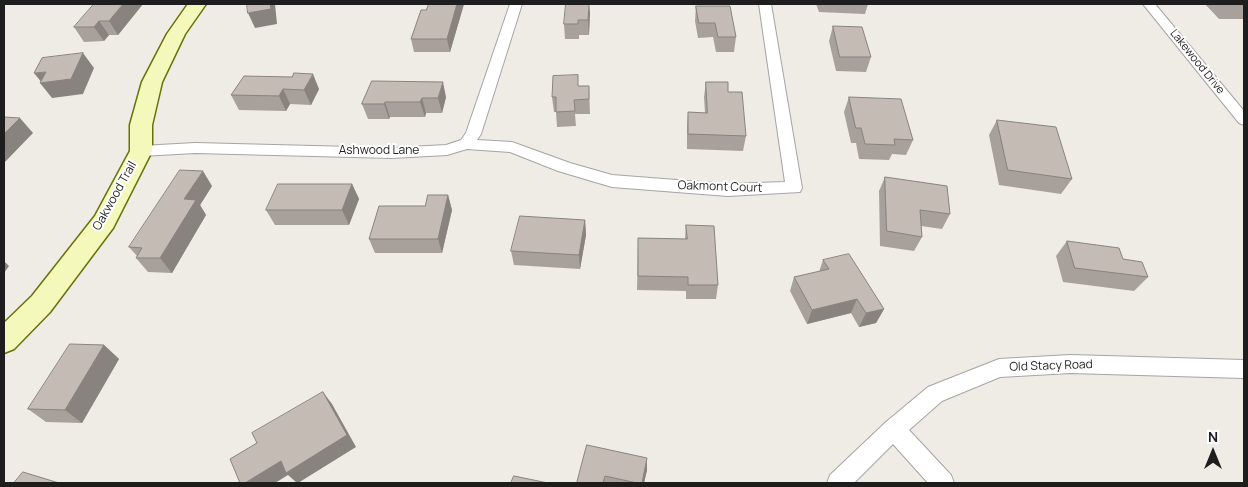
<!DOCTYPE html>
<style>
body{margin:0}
#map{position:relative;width:1248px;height:487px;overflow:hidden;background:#efece5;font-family:Manrope,sans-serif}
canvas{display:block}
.frame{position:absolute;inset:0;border:5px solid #1e1e1e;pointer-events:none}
.north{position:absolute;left:1188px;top:427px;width:50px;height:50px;-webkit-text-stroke:4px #fff;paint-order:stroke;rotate:0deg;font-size:14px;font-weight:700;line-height:20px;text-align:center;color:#1e1e1e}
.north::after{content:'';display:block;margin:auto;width:18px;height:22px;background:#1e1e1e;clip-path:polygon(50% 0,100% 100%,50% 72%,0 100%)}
</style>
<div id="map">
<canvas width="1248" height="487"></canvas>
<div class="frame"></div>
<div class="north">N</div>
</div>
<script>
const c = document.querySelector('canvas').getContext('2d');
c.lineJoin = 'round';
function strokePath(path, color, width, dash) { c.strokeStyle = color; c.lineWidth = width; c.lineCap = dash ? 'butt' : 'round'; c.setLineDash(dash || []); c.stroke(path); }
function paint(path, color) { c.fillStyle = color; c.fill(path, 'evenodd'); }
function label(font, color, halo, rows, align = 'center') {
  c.font = font + ' Manrope,sans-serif'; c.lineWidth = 4; c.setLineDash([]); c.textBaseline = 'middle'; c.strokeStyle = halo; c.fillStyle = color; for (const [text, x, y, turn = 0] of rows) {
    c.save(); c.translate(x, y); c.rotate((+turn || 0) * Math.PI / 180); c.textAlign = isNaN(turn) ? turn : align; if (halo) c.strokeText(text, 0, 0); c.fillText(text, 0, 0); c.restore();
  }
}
const street = new Path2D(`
 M510,4h12l-41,130 -4,6 35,2 58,21 42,12 116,9 57,-2 -26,-178h12l31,184 -2,4 -72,4 -116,-9 -54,-16 -48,-19 -43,-3 -20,6 -55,3 -197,-5 -54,3 -5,-1 -3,-4 3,-4 5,-1 54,-3 197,5 54,-3 15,-5 5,-7z
 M1143,4h12l89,107v14l-5,-2z
 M1070,355l174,5v18l-174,-5 -70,4 -58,24 -33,29 42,45 3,8h-26l-35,-39 -39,39h-27l3,-8 56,-53 42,-35 71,-28z`);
const secondary = new Path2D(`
 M188,4h18l-21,30 -23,48 -10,43v26l-39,77 -63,84 -36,37 -10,4v-30l28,-27 63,-80 35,-65v-26l12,-43 25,-48z`);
strokePath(street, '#a5a5a5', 2);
strokePath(secondary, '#677308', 3);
paint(street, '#fff');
paint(secondary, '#f4f8ba');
paint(new Path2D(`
 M143,4l-25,31h-9l-5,6 -20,1 -10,-15z
 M464,4l-14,48h-36l-3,-13 15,-29z
 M816,4h52l-3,10 -46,-2z
 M1205,4h39v15h-25z
 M696,6l40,31 -2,15h-18l-3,-15 -15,1 -3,-17z
 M590,12l-1,23h-10v4h-14l-1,-15z
 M833,26l38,31 -5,15 -30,-1 -7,-30z
 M292,77l27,12 -8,16 -21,-1 -4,7 -47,-1 -8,-15z
 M372,81l74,16 -4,16h-16l-1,4h-35l-1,2h-21l-6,-15z
 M706,82l22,10 18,44 -3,15 -56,-2v-22l1,-15 17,1 -1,-16z
 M579,86h10l1,28h-15l1,12 -19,1 -1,-15h-2l-2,-15z
 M849,97l64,43 -7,15 -14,-1 -3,6 -30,-1 -3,-16h-5l-7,-31z
 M997,120l75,59 -11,15 -62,-9 -10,-50z
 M885,177l65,37 -8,15 -21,-3 1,11 -8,14 -34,-5 -1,-55z
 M352,184l7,15 -10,26h-74l-9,-15z
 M212,186l-12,19 6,10 -34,58 -24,-1 -12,-14 1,-2 -8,-9z
 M448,195l4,15 -10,43h-67l-6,-14 56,-33z
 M585,220l1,15 -6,34 -66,-4 -3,-14z
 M686,225l32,60 -2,14h-30v-8l-49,-1 1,-52 47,1z
 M1067,241l56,18 25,18 -14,14 -71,-9 -7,-26z
 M823,260l61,49 -8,14 -17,4 -8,-14 -44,11 -17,-33 4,-14 25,-5z
 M104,345l15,14 -37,64 -36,-1 -18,-13z
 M587,445l60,25 -3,13h-67z`), '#a8a19b');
paint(new Path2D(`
 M123,4h20l-25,31 -9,-14z
 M270,4h5l2,20 -22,4 -7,-15z
 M457,4h7l-14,48 -3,-13z
 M589,4l1,8 -1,23 -1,-15z
 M99,21l10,14 -5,6 -10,-14z
 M83,53l11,15 -11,26 -31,4 -12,-15h2l-8,-10 12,-1z
 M313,74l6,15 -8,16 -7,-15z
 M443,82l3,15 -4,16 -4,-15z
 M283,89l7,15 -4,7 -7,-15z
 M422,98l4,15 -1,4 -5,-15z
 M385,102l5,15 -1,2 -5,-15z
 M20,118l13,15 -29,30v-29z
 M203,171l9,15 -12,19 6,10 -34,58 -12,-15 24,-59z
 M352,184l7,15 -10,26 -7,-15z
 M448,195l4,15 -10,43 -4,-14z
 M585,220l1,15 -6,34 -1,-14z
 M4,261l5,5 -5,7z
 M857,299l-6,14 -44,11 5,-14z
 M884,309l-8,14 -17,4 7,-14z
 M104,345l15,14 -37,64 -17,-13z
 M323,392l9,12 24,43 -58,36h-1l-9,-8 -13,8h-30z
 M647,458v12l-3,13h-2z`), '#88837e');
const building = new Path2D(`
 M94,4h29l-14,17h-10l-5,6h-20z
 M247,4h23l1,5 -23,4z
 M429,4h28l-10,35h-36l10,-29h5z
 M566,4h23l-1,16h-10v4h-14z
 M696,6h34l6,31h-18l-3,-14h-16z
 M833,26l29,1 9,30h-31z
 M83,53l-12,26 -31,4 6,-11 -12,1 8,-15z
 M294,73l19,1 -9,16 -21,-1 -4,7 -48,-1 13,-19 48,1z
 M578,75v11h11v13l-15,1 1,11 -19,1v-15h-4l1,-21z
 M372,81l71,1 -5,16h-16l-2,4h-35l-1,2h-22z
 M706,82h22v10h14l4,44 -58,-2v-22l19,1z
 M849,97l52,2 12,41 -19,-1 1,6 -30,-1 -4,-16h-5z
 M4,117l16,1 -16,16z
 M997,120l59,7 16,52 -64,-9z
 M180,170l23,1 -19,28 12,1 -36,58h-24l6,-10 -13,-1z
 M885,177l62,9 3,28 -30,-4 2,27 -35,-6z
 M278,184h74l-10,26h-76z
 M428,195h20l-10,44h-69l10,-33h46z
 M520,216l65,4 -6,35 -68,-4z
 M686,225l28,1 4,59h-30v-8l-50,-1v-38l49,1z
 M1067,241l52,7 4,11 19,3 6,15 -73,-9z
 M849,254l35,55 -18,4 -9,-14 -45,11 -18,-33 35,-8 -6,-9z
 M70,344l34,1 -39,65 -37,-1z
 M323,392l24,43 -61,38 -5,-12 -36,22h-5l-10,-24 27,-16 -5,-10z
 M587,445l60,13 -5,25h-5l-32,-7 -2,7h-26z
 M23,472l36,11h-45z
 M514,476l34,7h-37z`);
paint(building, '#c3bbb4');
strokePath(building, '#88837e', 1);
label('11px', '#1e1e1e', '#fff', [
 ["Lakewood Drive",1197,62,51]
]);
label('12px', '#1e1e1e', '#fff', [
 ["Ashwood Lane",379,151],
 ["Oakmont Court",720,187,2],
 ["Oakwood Trail",115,196,-61],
 ["Old Stacy Road",1051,366,-2]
]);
</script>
